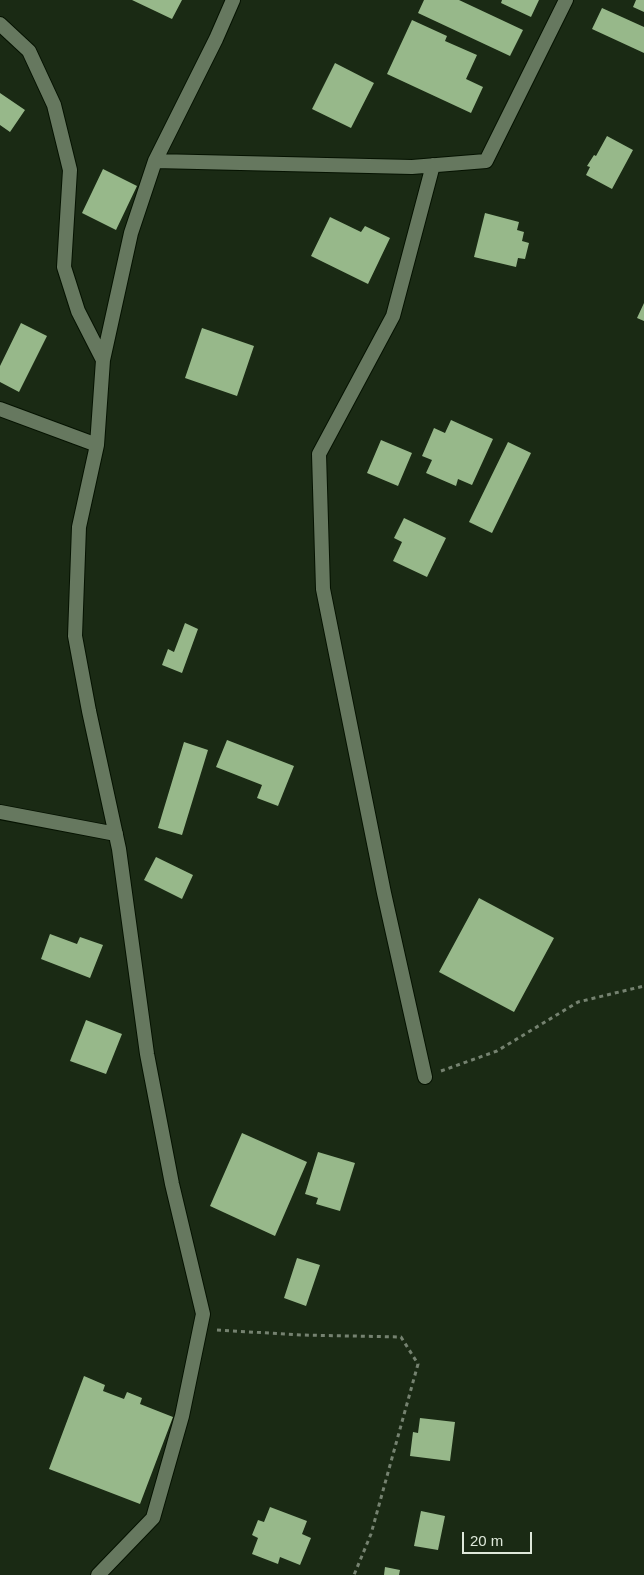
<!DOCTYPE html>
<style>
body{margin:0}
#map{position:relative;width:644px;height:1575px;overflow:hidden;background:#1a2a14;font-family:Arial,sans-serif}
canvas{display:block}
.scale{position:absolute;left:462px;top:1532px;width:70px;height:22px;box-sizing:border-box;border:2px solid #dee8da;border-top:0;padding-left:6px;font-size:15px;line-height:18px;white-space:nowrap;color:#dee8da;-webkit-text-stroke:4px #1a2a14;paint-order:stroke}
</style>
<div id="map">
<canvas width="644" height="1575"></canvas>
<div class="scale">20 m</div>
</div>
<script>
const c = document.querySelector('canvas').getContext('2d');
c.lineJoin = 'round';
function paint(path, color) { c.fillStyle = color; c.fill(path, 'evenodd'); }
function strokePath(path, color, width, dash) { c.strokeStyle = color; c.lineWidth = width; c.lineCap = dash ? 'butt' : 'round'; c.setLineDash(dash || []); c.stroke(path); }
paint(new Path2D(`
 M132,0h50l-10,19z
 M424,0h35l64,30 -13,26 -92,-43z
 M502,0h37l-8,17 -30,-14z
 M636,0h8v12l-11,-5z
 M602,8l42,19v26l-52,-24z
 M412,20l35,16 -2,5 32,14 -11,24 17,8 -12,26 -84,-39z
 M335,63l39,20 -23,45 -39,-19z
 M0,93l25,17 -15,22 -10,-7z
 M607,136l26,14 -21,39 -26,-14 4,-8 -3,-1 7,-11 2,1z
 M103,169l34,17 -21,44 -34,-17z
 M485,213l34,9 -2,8 7,2 -2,9 7,2 -4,16 -7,-1 -2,9 -42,-10z
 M330,217l31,15 4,-6 25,12 -22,46 -57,-28z
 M644,303v18l-7,-3z
 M21,323l26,13 -28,56 -19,-10v-16z
 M202,328l52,18 -17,50 -52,-18z
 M451,420l42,19 -21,46 -14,-6 -2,7 -30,-13 6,-13 -10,-4 12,-28 11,5z
 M381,440l31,13 -14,33 -31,-13z
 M508,442l23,11 -39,80 -23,-11z
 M404,518l42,20 -19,39 -34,-16 9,-19 -8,-4z
 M185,623l13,6 -16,44 -20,-8 6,-16 6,3z
 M227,740l67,26 -16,40 -21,-8 5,-13 -46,-18z
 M184,742l24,8 -26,85 -24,-7z
 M156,857l37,18 -11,24 -38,-19z
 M479,898l75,40 -40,74 -75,-40z
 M50,934l27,10 3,-7 23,8 -13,33 -49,-19z
 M86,1020l36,14 -16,40 -36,-13z
 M242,1133l65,29 -32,74 -65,-30z
 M318,1152l37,11 -15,48 -24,-7 2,-6 -13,-4z
 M297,1258l23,7 -14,41 -22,-8z
 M84,1376l21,9 -2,6 21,8 3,-7 15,6 -2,6 33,13 -33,87 -91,-35z
 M420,1418l35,4 -5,39 -40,-5 3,-24 5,1z
 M270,1507l37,14 -5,13 9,4 -11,27 -20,-8 -2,7 -26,-10 6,-16 -6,-3 6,-15 6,2z
 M421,1511l24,5 -7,34 -24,-4z
 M385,1567l15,3 -1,5h-15z`), '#97b88a');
const minor = new Path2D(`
 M0,24l29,27 25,54 16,65 -6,97 14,44 25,49 -6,85 -18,82 -4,109 14,75 30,138 28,205 25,130 31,130 -21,102 -29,102 -55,57
 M155,161l257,6 74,-6 80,-161
 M103,360l28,-127 24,-72 61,-122 17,-39
 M0,409l97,36
 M0,812l116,22
 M425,1077l-41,-184 -61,-304 -4,-135 74,-138 40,-151`);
strokePath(minor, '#051201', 16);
strokePath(new Path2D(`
 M441,1071l56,-20 81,-49 66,-16
 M217,1330l84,5 100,2 17,27 -47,170 -17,41`), '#758270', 3, [4, 4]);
strokePath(minor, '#66785f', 14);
</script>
